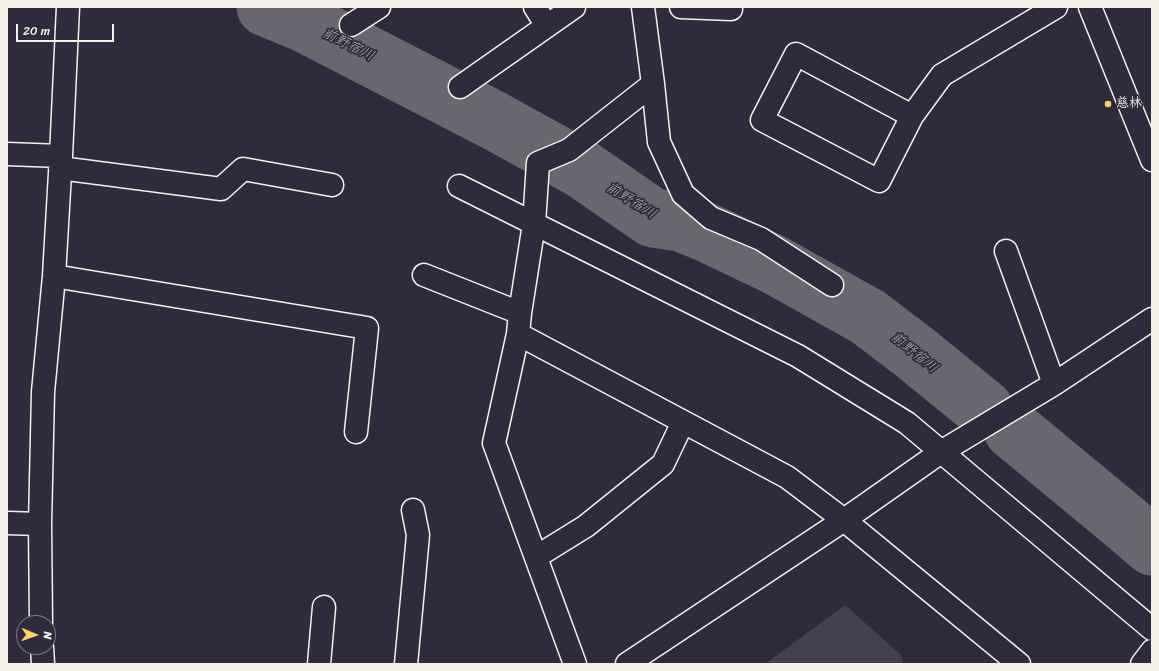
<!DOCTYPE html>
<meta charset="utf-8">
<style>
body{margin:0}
#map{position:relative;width:1159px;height:671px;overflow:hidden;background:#2f2a3d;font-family:Sriracha,sans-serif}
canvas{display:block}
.frame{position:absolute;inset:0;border:8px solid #f4f1e8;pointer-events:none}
.north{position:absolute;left:16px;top:615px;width:40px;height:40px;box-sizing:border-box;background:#2f2a3d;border:1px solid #7e7a81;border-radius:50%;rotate:92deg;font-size:11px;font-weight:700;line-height:16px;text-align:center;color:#f4f1e8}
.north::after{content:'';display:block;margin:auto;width:14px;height:18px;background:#ffd166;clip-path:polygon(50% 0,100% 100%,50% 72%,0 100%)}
.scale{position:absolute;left:16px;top:24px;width:98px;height:18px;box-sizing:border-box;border:2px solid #f4f1e8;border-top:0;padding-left:5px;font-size:12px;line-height:14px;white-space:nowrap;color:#f4f1e8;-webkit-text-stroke:3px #2f2a3d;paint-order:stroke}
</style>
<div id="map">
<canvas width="1159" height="671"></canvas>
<div class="frame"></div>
<div class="north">N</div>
<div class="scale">20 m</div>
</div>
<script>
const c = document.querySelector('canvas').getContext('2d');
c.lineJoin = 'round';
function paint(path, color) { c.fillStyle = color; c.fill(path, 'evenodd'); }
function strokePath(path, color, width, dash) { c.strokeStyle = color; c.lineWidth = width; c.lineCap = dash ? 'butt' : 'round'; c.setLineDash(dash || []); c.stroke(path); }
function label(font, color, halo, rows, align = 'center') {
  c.font = font + ' Sriracha,"Klee One",sans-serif'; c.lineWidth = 3.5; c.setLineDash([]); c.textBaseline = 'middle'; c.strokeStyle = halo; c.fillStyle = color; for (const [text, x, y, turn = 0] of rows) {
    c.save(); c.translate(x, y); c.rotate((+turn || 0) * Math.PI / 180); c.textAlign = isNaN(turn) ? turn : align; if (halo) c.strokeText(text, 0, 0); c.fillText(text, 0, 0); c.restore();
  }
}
paint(new Path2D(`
 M845,605l56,50 2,9h-138z`), '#454050');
strokePath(new Path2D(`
 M266,7l39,16 190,98 87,48 71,49 28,4 29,12 65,31 93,52 46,35 70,57
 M1013,430l116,96 23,20`), '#6a6670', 59);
const minor = new Path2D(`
 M535,7l12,19
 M643,7l10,77 6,58 24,52 28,24 50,21 71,46
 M681,7l50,2
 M351,25l28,-18
 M460,87l114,-80
 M912,116l-116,-62 -34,66 117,61 33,-65 30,-41 114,-68
 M7,154l54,2 7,-149
 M60,168l161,21 22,-20 89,16
 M459,186l339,170 109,67 245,206
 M1006,251l48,133
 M424,275l96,38
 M54,276l313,52 -11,104
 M518,334l269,143 57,43 175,144
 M7,523l33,1
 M536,557l50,-31 77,-62 20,-42
 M41,623l-1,-99 3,-132 11,-116 7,-120
 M42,647l1,17
 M319,664l5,-57
 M406,664l12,-129 -5,-25
 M575,664l-81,-221 24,-109 2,-21 14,-89 4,-61 31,-13 84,-66
 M627,664l217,-144 97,-68 113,-68 98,-65
 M1142,664l10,-13`);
const major = new Path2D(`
 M1090,7l62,153`);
strokePath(minor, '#f4f1e8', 25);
strokePath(major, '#f4f1e8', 25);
strokePath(minor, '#2f2a3d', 22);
strokePath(major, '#2f2a3d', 22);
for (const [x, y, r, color] of [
 [1108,104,4,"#ffd166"]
]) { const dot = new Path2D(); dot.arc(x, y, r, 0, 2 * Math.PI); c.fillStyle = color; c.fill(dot); strokePath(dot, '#2f2a3d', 1.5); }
label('bold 13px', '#f4f1e8', '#2f2a3d', [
 ["慈林",1116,104]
], 'left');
label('italic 14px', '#b6b2b2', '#2f2a3d', [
 ["前野宿川",348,45,27],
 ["前野宿川",631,201,32],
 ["前野宿川",914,353,39]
]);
</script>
